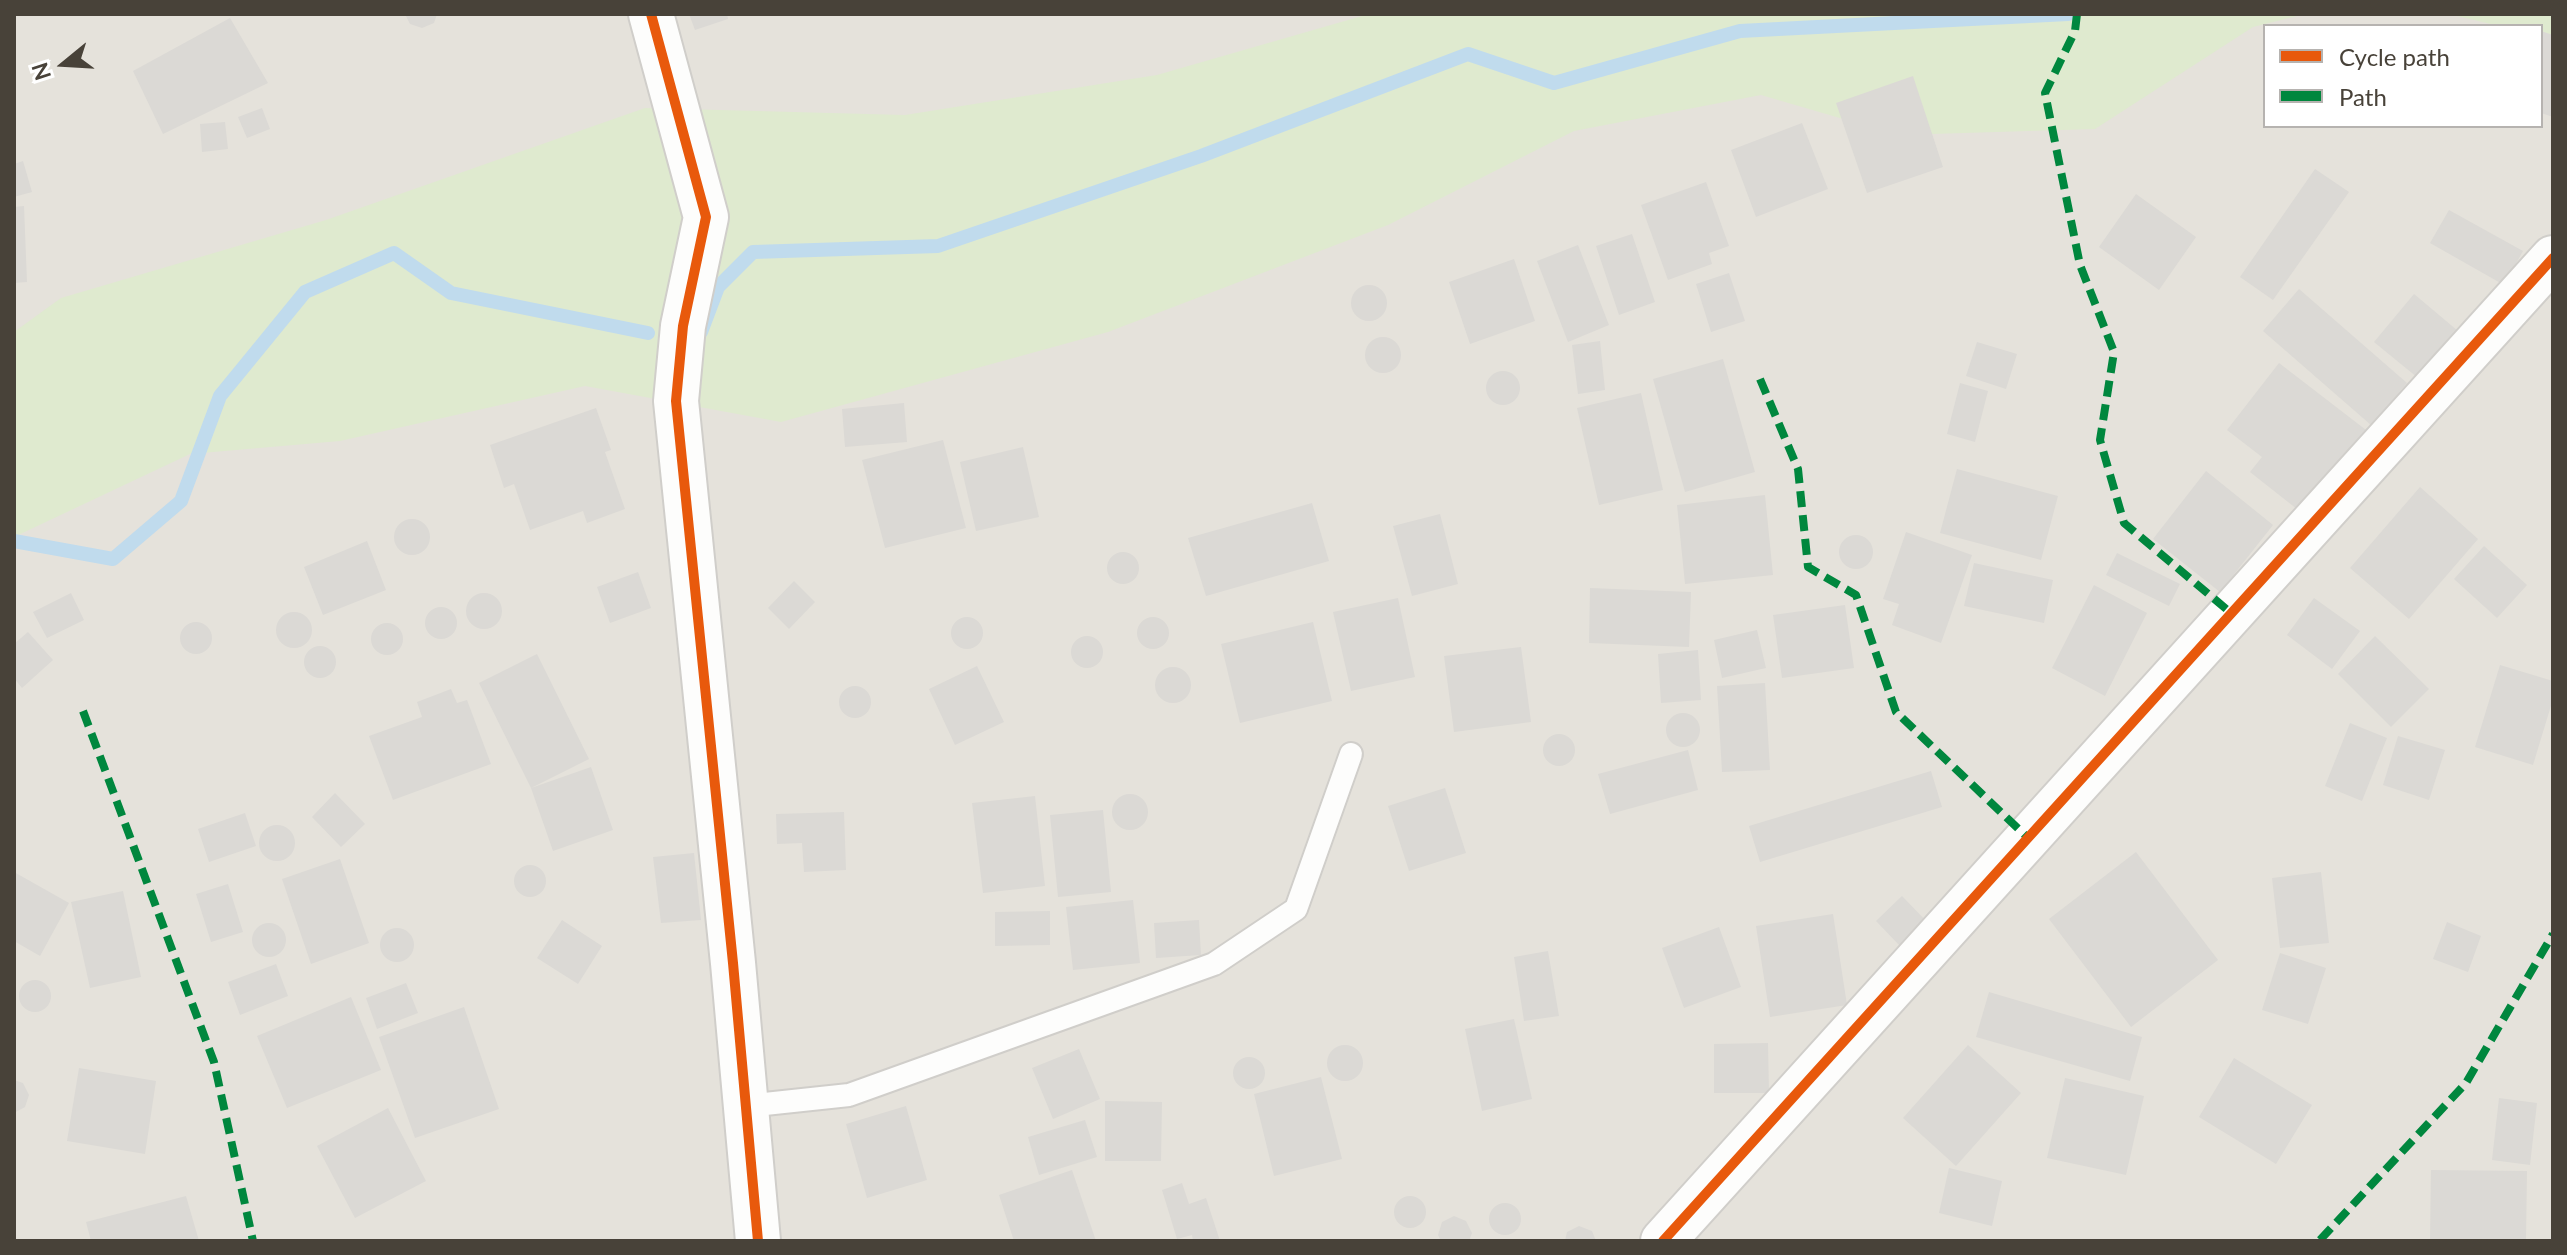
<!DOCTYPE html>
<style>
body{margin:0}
#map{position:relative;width:2567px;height:1255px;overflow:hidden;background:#f2f0ed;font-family:Lato,sans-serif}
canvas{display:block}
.frame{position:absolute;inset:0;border:16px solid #484239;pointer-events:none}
.legend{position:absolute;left:2263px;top:24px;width:280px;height:104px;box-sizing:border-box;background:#fff;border:2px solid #b6b3b0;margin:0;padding:10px 14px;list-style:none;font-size:24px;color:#484239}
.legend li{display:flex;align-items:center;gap:16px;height:40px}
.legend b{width:40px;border:2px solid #b6b3b0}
.north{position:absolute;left:24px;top:24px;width:80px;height:80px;-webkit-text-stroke:6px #fff;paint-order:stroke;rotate:252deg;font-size:22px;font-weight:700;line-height:32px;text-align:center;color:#484239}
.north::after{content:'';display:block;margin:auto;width:28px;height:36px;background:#484239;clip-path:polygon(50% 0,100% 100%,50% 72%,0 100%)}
</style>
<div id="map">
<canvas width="2567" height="1255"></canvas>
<div class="frame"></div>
<ul class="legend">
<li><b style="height:10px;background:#e8590c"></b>Cycle path</li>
<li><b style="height:10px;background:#00873e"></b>Path</li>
</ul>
<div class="north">N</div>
</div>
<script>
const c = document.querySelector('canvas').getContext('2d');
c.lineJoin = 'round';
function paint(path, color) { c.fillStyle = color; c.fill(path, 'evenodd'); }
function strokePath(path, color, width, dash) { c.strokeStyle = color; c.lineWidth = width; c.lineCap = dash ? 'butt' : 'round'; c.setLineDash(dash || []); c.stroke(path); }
paint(new Path2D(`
 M14,14h2539v1227h-2539zM2265,26h276v100h-276z`), '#e5e2db');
paint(new Path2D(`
 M1369,14h936l-52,13 -158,102 -197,6 -137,-40 -187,36 -186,94 -280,107 -327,90 -196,-36 -245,55 -150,13 -176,83v-205l47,-34 265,-78 319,-112 260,7 252,-40z
 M2449,14h104v28l-12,-5v-11h-42z`), '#dfeacf');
strokePath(new Path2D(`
 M701,332l17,-45 35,-35 185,-6 263,-90 267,-102 86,29 186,-52 328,-17
 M14,541l99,18 68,-58 39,-105 85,-104 89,-39 57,40 197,40`), '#c0dbed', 14);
paint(new Path2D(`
 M405,14h32l-3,9 -12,5 -12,-4z
 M689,14h38l1,5 -33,11z
 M230,18l38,65 -105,51 -30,-63z
 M2541,31l12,4v82l-12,-4z
 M1913,76l30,91 -76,26 -31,-90z
 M262,108l8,21 -23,9 -9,-21z
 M225,122l3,27 -26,3 -2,-28z
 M1802,123l26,66 -72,28 -25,-67z
 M23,161l9,31 -18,5v-33z
 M2315,169l34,23 -76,108 -33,-23z
 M1706,182l23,64 -20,7 3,11 -44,16 -27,-75z
 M2136,194l60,43 -37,53 -60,-43z
 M24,206l3,76 -13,1v-76z
 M2449,210l74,41 -19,34 -74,-42z
 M1632,234l23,68 -36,13 -23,-69z
 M1578,245l31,80 -41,17 -31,-81z
 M1514,259l21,62 -65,23 -21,-62z
 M1729,273l16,48 -34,11 -15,-48z
 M1351 303a18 18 0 1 1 36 0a18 18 0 1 1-36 0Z
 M2299,289l108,94 -36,42 -108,-94z
 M2414,294l44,37 -40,47 -44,-36z
 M1365 355a18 18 0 1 1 36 0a18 18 0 1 1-36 0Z
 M1600,341l5,49 -27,4 -6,-49z
 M1977,342l40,12 -11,35 -40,-13z
 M1723,359l32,113 -70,20 -32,-113z
 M2279,363l87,67 -64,83 -52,-41 12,-15 -35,-27z
 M1486 388a17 17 0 1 1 34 0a17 17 0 1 1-34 0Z
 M1960,383l28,8 -13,51 -28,-8z
 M1641,393l22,97 -64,15 -22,-97z
 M904,403l3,39 -62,5 -3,-38z
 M596,408l15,42 -6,2 20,57 -38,14 -4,-12 -53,19 -16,-46 -10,4 -14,-43z
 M943,440l23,88 -81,20 -23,-88z
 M1023,447l16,70 -63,14 -16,-69z
 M1957,469l101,27 -17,64 -101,-27z
 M2206,471l67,54 -53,67 -67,-53z
 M2420,487l58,52 -69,80 -59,-51z
 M1765,495l8,80 -88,9 -8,-79z
 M1312,503l17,58 -123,35 -18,-58z
 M1440,514l18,70 -46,12 -19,-70z
 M394 537a18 18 0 1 1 36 0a18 18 0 1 1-36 0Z
 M1906,532l66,23 -31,88 -49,-18 7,-21 -16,-5z
 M1839 552a17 17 0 1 1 34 0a17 17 0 1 1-34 0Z
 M367,541l19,49 -63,25 -19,-48z
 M2484,546l43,39 -30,33 -43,-39z
 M1107 568a16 16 0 1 1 32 0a16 16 0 1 1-32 0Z
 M2117,553l63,31 -11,22 -63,-31z
 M1974,563l79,17 -9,43 -80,-17z
 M638,572l13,36 -41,15 -13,-36z
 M794,581l21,21 -26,27 -21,-21z
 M2094,585l53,28 -42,83 -53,-28z
 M1590,588l101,4 -2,55 -100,-4z
 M71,593l13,27 -37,18 -14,-26z
 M466 611a18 18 0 1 1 36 0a18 18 0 1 1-36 0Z
 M1398,598l17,79 -64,14 -18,-79z
 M2314,598l46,33 -28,38 -45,-34z
 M1845,605l9,63 -72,10 -9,-63z
 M425 623a16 16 0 1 1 32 0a16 16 0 1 1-32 0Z
 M276 630a18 18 0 1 1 36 0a18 18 0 1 1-36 0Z
 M951 633a16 16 0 1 1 32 0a16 16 0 1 1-32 0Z
 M1137 633a16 16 0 1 1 32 0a16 16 0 1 1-32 0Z
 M180 638a16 16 0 1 1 32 0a16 16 0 1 1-32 0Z
 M1313,622l19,79 -92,22 -19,-79z
 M371 639a16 16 0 1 1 32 0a16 16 0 1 1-32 0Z
 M1757,630l9,38 -44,10 -8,-38z
 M28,632l25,28 -31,28 -8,-10v-34z
 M1071 652a16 16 0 1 1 32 0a16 16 0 1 1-32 0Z
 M2375,636l54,53 -38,38 -53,-53z
 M304 662a16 16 0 1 1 32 0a16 16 0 1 1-32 0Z
 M1521,647l10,75 -77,10 -10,-76z
 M1698,650l3,50 -40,3 -3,-49z
 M537,654l52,105 -58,29 60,-21 22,63 -60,21 -22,-63 -52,-105z
 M2500,665l53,16v18l-20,66 -58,-18z
 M977,666l27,56 -49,23 -26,-56z
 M1155 685a18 18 0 1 1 36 0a18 18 0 1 1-36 0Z
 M1765,683l5,87 -48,2 -5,-86z
 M839 702a16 16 0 1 1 32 0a16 16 0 1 1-32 0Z
 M451,689l6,14 10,-3 24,64 -98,36 -24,-64 53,-19 -5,-15z
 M1666 730a17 17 0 1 1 34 0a17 17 0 1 1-34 0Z
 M2350,723l37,15 -25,63 -37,-15z
 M1543 750a16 16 0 1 1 32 0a16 16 0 1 1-32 0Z
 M2398,736l47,14 -16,50 -46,-15z
 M1688,750l10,40 -88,24 -12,-40z
 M1931,771l11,36 -182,55 -11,-36z
 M1445,788l21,65 -57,18 -21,-65z
 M335,793l30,31 -24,23 -29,-30z
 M1112 812a18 18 0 1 1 36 0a18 18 0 1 1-36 0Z
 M1035,796l10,90 -62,7 -11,-90z
 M1103,810l8,82 -53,5 -8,-82z
 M844,812l2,58 -42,2 -2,-29 -25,1 -1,-30z
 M245,813l11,33 -47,16 -11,-33z
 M259 843a18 18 0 1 1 36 0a18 18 0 1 1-36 0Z
 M2136,852l82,108 -87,67 -82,-108z
 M694,853l7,67 -40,3 -8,-66z
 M340,859l29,84 -58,21 -29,-85z
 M514 881a16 16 0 1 1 32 0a16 16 0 1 1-32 0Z
 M14,872l55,31 -29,53 -26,-15z
 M2321,872l8,71 -49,5 -8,-70z
 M228,884l15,48 -32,10 -15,-48z
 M123,891l18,86 -51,11 -19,-86z
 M1902,896l25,26 -26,25 -25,-26z
 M1133,900l7,63 -67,7 -7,-63z
 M1050,911v34l-55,1v-34z
 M1833,914l14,91 -77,12 -14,-91z
 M562,920l40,26 -24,38 -41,-26z
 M1199,920l2,35 -45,3 -2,-35z
 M2447,922l34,14 -13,36 -35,-13z
 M252 940a17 17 0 1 1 34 0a17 17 0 1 1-34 0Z
 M1719,927l22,60 -57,21 -22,-60z
 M380 945a17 17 0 1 1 34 0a17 17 0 1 1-34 0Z
 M1548,951l11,65 -35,5 -10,-64z
 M2280,953l46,15 -18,56 -46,-14z
 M276,964l12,32 -48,19 -12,-33z
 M19 996a16 16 0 1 1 32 0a16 16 0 1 1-32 0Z
 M406,983l12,30 -41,16 -11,-31z
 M1989,992l153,45 -12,44 -154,-44z
 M351,997l30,73 -94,38 -30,-72z
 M464,1007l35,102 -84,29 -36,-101z
 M1514,1019l18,80 -50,12 -17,-82z
 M1768,1043l1,50h-55v-49z
 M1968,1045l53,48 -65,73 -53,-48z
 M1327 1063a18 18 0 1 1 36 0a18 18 0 1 1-36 0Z
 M1079,1049l21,50 -47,20 -21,-51z
 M1233 1073a16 16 0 1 1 32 0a16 16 0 1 1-32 0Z
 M2234,1058l78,47 -36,59 -77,-47z
 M79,1068l77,13 -11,73 -78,-13z
 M1321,1077l21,82 -68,17 -20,-82z
 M2065,1078l79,18 -18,79 -79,-17z
 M14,1080l9,3 6,12 -4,12 -11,6z
 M2499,1098l38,5 -7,62 -38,-5z
 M1105,1101l57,1 -1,59h-56z
 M906,1106l21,74 -60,18 -21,-74z
 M388,1108l38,73 -71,37 -38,-72z
 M1085,1120l12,37 -58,18 -11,-38z
 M1949,1168l53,13 -10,45 -53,-13z
 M1072,1170l24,71h-82l-15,-46z
 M2431,1170l96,1 -1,70h-96z
 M1182,1183l7,21 17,-6 14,43h-27l-1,-6 -15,4 -15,-49z
 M1394 1212a16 16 0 1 1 32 0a16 16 0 1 1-32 0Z
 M186,1196l13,45h-108l-5,-19z
 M1489 1219a16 16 0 1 1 32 0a16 16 0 1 1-32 0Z
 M1454,1216l12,5 6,12 -3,8h-28l-3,-6 4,-13z
 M1579,1226l13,5 4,10h-31l2,-9z`), '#dbd9d5');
const lane = new Path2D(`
 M746,1106l103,-11 365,-131 82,-55 55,-155`);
const street = new Path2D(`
 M651,14l55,203 -23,109 -7,75 57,562 25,278
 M1663,1241l890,-983`);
strokePath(lane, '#d0ceca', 26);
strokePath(street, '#d0ceca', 48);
strokePath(lane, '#fdfdfc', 22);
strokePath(street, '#fdfdfc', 44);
strokePath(new Path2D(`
 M2077,14l-2,17 -30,62 35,172 34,87 -14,88 24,83 107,90
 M1760,379l38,90 10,98 48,28 40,117 132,126
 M83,711l131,351 39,179
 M2320,1240l146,-157 87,-149`), '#00873e', 8, [16, 8]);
strokePath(new Path2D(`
 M651,14l55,203 -23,109 -7,75 57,562 25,278
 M1663,1241l890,-983`), '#e8590c', 10);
</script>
